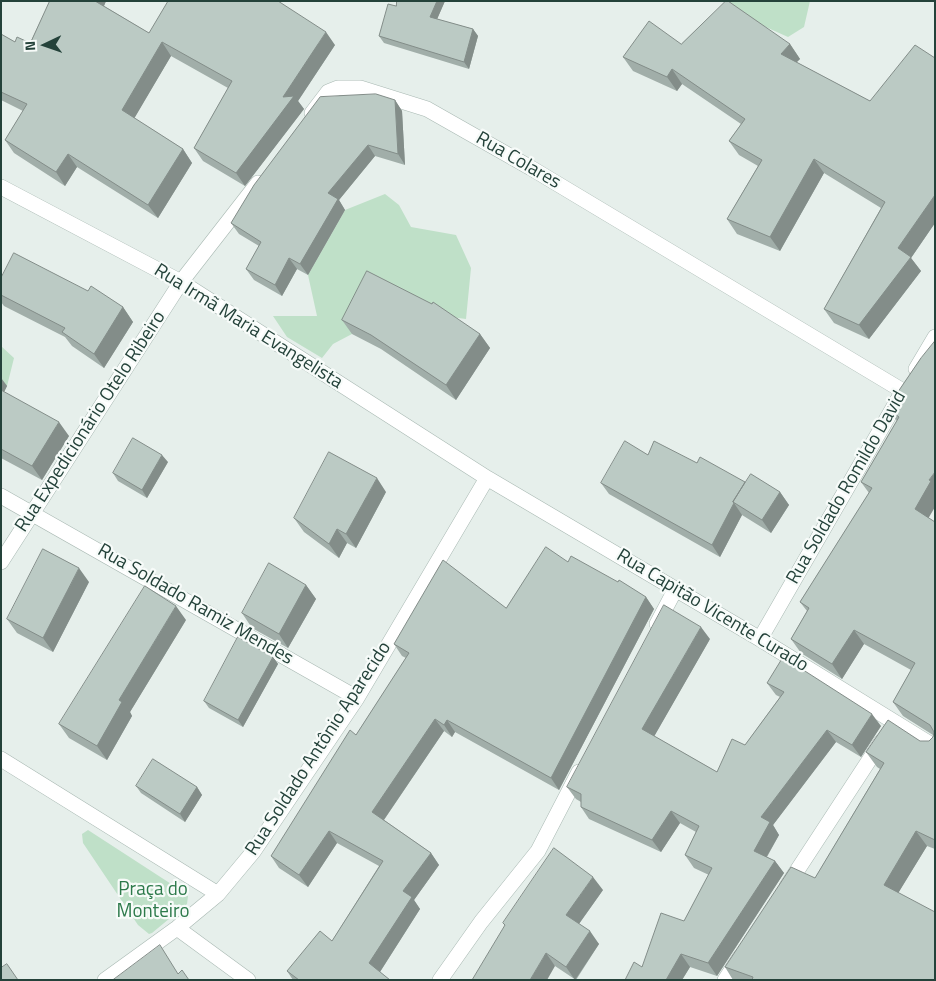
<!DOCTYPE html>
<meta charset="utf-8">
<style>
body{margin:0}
#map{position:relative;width:936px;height:981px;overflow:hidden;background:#e6efeb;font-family:"Titillium Web",sans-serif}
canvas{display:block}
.frame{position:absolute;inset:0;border:2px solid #24423a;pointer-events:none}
.north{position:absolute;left:20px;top:20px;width:50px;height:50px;-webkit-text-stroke:4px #f7fbf9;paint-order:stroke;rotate:267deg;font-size:14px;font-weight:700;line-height:20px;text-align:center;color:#24423a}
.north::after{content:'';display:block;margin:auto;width:18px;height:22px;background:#24423a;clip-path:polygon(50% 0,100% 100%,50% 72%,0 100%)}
</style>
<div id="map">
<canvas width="936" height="981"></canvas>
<div class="frame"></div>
<div class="north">N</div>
</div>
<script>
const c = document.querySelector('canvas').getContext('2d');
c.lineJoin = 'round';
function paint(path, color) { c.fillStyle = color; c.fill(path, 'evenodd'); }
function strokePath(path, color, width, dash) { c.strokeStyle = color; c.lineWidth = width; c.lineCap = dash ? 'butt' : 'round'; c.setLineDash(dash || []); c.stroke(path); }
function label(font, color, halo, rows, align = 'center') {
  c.font = font + ' "Titillium Web",sans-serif'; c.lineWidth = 4.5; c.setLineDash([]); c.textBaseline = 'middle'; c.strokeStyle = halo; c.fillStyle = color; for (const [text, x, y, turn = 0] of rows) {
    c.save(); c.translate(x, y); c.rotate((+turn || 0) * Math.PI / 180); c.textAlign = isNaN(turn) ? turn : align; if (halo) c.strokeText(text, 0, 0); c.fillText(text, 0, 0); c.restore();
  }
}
paint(new Path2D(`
 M725,1h85l-6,26 -16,10 -51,-23z
 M385,194l14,11 12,22 45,8 15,33 -5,51 -23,-3 -66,-30 -25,48 -19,10 -11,14 -35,-21 -14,-21h44l-9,-41 37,-65z
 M1,346l13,12 -7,28 -6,-3z
 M88,830l94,61 6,5 -1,8 -35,29 -3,1 -11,-9 -55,-82 -1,-9z`), '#bfe0c8');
const minor = new Path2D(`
 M312,113l16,-21 10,-4h22l67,21 104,59 372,223
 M1,187l180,95 306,196 273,161 175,108
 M916,369l19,-32
 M1,496l356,202
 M1,562l180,-280 77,-99
 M657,624l18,-34
 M760,639l140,-243
 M1,759l217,135
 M787,886l94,-144
 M177,928l71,52
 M105,980l72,-52 41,-34 35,-42 104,-154 130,-220
 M440,980l41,-58 57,-71 41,-79
 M725,980l15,-23`);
strokePath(minor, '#a8b8b2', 16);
strokePath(minor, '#fff', 15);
paint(new Path2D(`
 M50,1h56l-2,5 45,27 186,12 -37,56 6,8 -59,77 -42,-25 -9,-13 34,-60 -57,-32 -37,62 49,31 9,14 -34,55 -81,-51 -12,19 -51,-33 -9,-13 18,-29 -22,-11v-66l14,8 15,1z
 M445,1l-8,18 36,10 5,7 -9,33 -85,-26 -5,-7 17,-30z
 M681,44h109l10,15 -4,3 74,39 65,-43v165l-24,35 10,13 -52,68 -35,-16 -10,-14 57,-101 -57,-35 -44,78 -43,-17 -10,-15 31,-53 -19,-11 -10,-14 12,-17 -59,-40 -5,7 -44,-20 -10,-14z
 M395,100l7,11 3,54 -30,-9 -36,44 6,10 -37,65 -11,-6 -15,27 -28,-16 -8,-11 13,-23 -20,-12 -8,-11z
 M1,278l87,13 35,16 10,15 -29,46 -32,-22 -7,-9 -61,-31 -3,-4z
 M432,304l48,30 10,14 -34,52 -75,-51 -29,-15 -10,-14z
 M921,358l8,160 6,4v327l-8,-3 -29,47 37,87h-202l-8,-13 90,-89 65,-109 -3,-2 -11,-15 54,-11h9l4,-4v-2l-30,-19 -10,-14 18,-32 -47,-26 -22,35 -41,-26 -10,-14 16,-28 -7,-9 69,-109 -8,-11 36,-61 -10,-13z
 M1,378l6,8 -3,6 65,44 -27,44 -41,-22z
 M648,455l49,8 48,19 35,10 9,13 -18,28 -29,-18 -22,42 -111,-63 -8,-11z
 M168,462l-21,36 -29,-17 -5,-8z
 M386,492l-30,56 -9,-5 -8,15 -35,-26 -10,-14z
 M568,562l78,35 8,12 -95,181 -104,-58 -3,5 -8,-6 -60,89 47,33 8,12 -25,35 6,9 -40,63 10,8h-97l-6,-9 45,-30 47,-75 -42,-23 -29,44 -29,-19 -8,-12 85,-121 50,-77 -4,-2 -8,-12 112,-36z
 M89,582l-36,70 -36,-19 -10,-14z
 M306,585l10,14 -28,49 -36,-20 -10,-15z
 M186,620l-56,92 2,4 -25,44 -38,-22 -10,-14z
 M710,639l-56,97 63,36 28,-27 35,-48 -4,-2 -9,-12 114,43 -20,31 -25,-15 -63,83 6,10 -12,22 8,4 9,12 -67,103 -27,-9 -8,13h-57l17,-13 42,-46 25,-46 -15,-7 -9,-13 11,-23 -16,-9 -19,29 -72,-33 -8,-12v-5l-5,-3 -9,-12z
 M273,657l5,7 -35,63 -34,-19 -5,-7z
 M136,786l61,1 5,8 -17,27 -44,-29z
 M603,890l-24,34 20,20 -23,36 -21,-14 -50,-40 -2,-3z`), '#a1aea9');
paint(new Path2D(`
 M93,1h13l-5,12z
 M437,1h8l-10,23 -5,-7z
 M473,29l5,7 -9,33 -5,-7z
 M326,32l9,13 -37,56 6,8 -59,77 -9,-13 47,-76z
 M162,42l9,14 -40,68 -9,-14z
 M790,44l10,15 -9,9 -10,-14z
 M672,69l10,15 -5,7 -10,-14z
 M395,100l7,11 3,54 -7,-11z
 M368,145l7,11 -36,44 6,10 -37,65 -8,-11 28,-71z
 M183,149l9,14 -34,55 -10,-13z
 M68,154l9,13 -12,19 -9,-14z
 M814,159l10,14 -44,78 -10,-14z
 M935,195v28l-24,35 10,13 -52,68 -10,-14 39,-77z
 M289,258l8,11 -15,27 -7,-11z
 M123,307l10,15 -29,46 -10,-14z
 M480,334l10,14 -34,52 -10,-15z
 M1,378l6,8 -6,12z
 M59,422l10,14 -27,44 -10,-14z
 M162,455l6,7 -21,36 -5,-8z
 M935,472v35l-10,17 -10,-15 14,-29z
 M377,478l9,14 -30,56 -10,-14z
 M780,492l9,13 -18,28 -9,-13z
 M734,503l8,12 -22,42 -8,-12z
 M337,529l10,14 -8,15 -10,-14z
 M79,568l10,14 -36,70 -10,-14z
 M306,585l10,14 -28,49 -9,-14z
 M646,597l8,12 -95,181 -8,-12z
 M176,606l10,14 -56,92 2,4 -25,44 -10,-14 22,-46z
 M701,627l9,12 -59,103 -9,-13z
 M854,630l10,14 -22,35 -10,-15z
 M273,657l5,7 -35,63 -5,-7z
 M872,714l9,12 -20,31 -9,-12z
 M435,719l9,12 -63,93 -9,-12z
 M447,720l8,12 -3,5 -8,-12z
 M827,730l9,12 -63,83 6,10 -16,28 -9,-12 7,-34z
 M197,787l5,8 -17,27 -5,-8z
 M671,811l9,12 -19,29 -9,-12z
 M329,831l8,12 -29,44 -9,-12z
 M916,831l11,15 -33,54 -10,-15z
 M431,853l8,12 -25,35 6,9 -42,66 -9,-12 34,-72z
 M775,861l9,12 -67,103 -9,-13z
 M593,877l10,13 -27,38 -10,-13z
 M590,931l9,13 -24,36 -9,-13z
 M546,953l9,13 -8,14h-17z
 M681,954l9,13 -8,13h-16z`), '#838d89');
const building = new Path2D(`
 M50,1h45l54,32 19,-32h110l48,31 -43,65 11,-1 -58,77 -42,-25 38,-67 -70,-39 -40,68 61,39 -35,56 -80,-51 -12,18 -51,-32 22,-36 -26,-12v-58l14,8 2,-5 13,6z
 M397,1h40l-7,16 43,12 -9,33 -85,-26 9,-32 8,2z
 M726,1h2l62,43 -9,10 89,47 45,-56 20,13v137l-37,53 13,9 -52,68 -35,-16 61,-107 -71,-43 -44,78 -43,-18 35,-59 -33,-19 16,-22 -73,-50 -5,8 -44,-20 26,-36 32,23z
 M376,94l19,6 3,54 -30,-9 -40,48 10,6 -38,65 -11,-6 -14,27 -29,-16 15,-27 -30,-19 23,-38 66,-88z
 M14,253l74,38 3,-5 32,21 -29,47 -32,-22 3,-4 -64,-33v-17z
 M367,271l65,33 1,-2 47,32 -34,51 -75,-50 -29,-15z
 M935,341v131l-6,8 2,1 -16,28 20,13v318l-19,-9 -32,54 51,27v68h-183l1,-3 -28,-10 66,-100 24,11 69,-115 -18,-11 22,-32 32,21h9l4,-4 1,-5 -4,-7 -37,-23 22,-39 -61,-33 -22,34 -41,-25 18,-31 -9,-6 72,-114 -11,-6 38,-65 -12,-9 34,-50z
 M1,390l58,32 -27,44 -31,-17z
 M133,438l29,17 -20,35 -29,-17z
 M625,441l23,14 6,-14 43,22 3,-6 45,25 -12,20 1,1 -22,42 -111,-62z
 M329,452l48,26 -31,56 -9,-5 -8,15 -35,-26z
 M751,474l29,18 -18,28 -29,-18z
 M546,547l22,15 3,-6 47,26 1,-2 27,17 -95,181 -104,-58 -3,5 -9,-6 -63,93 59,41 -28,38 9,6 -43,66 21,17h-91l-12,-9 33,-40 12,10 51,-80 -54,-30 -30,44 -28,-19 79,-126 6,5 53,-82 -15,-9 49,-84 63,48z
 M43,549l36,19 -36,70 -36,-19z
 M269,563l37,22 -27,49 -37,-21z
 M145,586l31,20 -57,94 3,2 -25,44 -38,-22z
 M664,605l37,22 -59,102 75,43 15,-33 13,6 39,-53 -17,-9 16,-26 89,57 -20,31 -25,-15 -66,87 9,5 -16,29 21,10 -67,102 -27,-9 -15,26h-41l9,-18 8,5 19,-54 23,8 28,-53 -27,-13 14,-29 -28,-15 -19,29 -71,-33v-13l-14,-7z
 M238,637l35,20 -35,63 -34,-19z
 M153,759l44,28 -17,27 -44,-28z
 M554,848l39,29 -27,38 24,16 -24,36 -20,-14 -16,27h-58l33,-55 -2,-2z
 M160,945l18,29 4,-4 7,10h-76z
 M7,964l11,16h-17v-12z`);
paint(building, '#bbcac4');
strokePath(building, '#838d89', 1);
label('19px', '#24423a', '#f7fbf9', [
 ["Rua Colares",518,161,30],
 ["Rua Irmã Maria Evangelista",248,327,32],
 ["Rua Expedicionário Otelo Ribeiro",91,422,-57],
 ["Rua Soldado Romildo David",847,488,-60],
 ["Rua Soldado Ramiz Mendes",195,605,30],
 ["Rua Capitão Vicente Curado",712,611,31],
 ["Rua Soldado Antônio Aparecido",319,749,-57]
]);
label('19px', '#2d7a4b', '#f7fbf9', [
 ["Praça do",153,890],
 ["Monteiro",153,912]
]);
</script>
